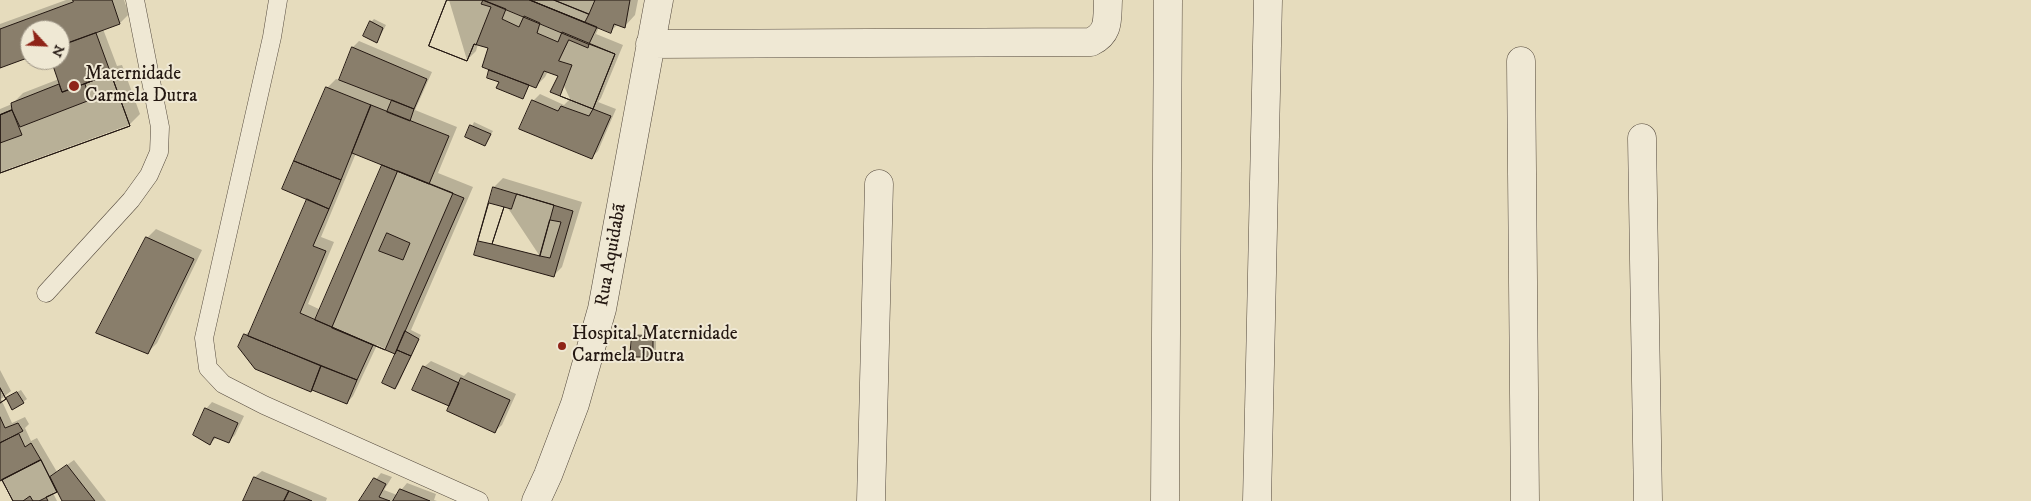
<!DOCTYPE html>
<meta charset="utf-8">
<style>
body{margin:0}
#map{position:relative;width:2031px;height:501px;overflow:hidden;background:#e6dcbd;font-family:"IM FELL DW Pica",serif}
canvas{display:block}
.north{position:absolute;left:20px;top:20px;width:50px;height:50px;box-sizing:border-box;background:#efe8d4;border:1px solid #9e9586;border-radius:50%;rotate:115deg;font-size:14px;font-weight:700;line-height:20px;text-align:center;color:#241812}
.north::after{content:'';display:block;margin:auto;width:18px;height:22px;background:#8f2418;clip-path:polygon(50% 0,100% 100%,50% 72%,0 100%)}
</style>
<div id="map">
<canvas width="2031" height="501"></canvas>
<div class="north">N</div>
</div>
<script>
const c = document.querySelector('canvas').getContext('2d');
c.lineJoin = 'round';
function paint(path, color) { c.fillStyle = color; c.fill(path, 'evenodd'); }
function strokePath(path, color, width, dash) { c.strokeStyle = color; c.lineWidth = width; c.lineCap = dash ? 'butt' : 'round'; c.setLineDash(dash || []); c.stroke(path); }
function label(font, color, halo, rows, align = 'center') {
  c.font = font + ' "IM FELL DW Pica",serif'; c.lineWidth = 4; c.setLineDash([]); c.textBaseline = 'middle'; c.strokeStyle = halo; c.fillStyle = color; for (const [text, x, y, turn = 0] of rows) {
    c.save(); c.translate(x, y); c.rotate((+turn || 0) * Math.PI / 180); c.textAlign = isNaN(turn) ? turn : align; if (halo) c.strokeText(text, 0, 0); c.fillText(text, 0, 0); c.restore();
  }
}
paint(new Path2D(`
 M66,0h58l5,14 -9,9 -17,6 14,37 5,-1 18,49 -11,11 -129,47v-63l12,-5 11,-11 36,-14 -6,-19h7v-30h-30v25l-30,11v-42z
 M449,0h189l-3,15 -10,11 -7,-2 -7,7 -12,-4 -3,7 27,11 -22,53 -3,4 18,7 -18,42 -6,6 -59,-56 7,-7 24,11 6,-6 -11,-24 -11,-4 -3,6 -9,9 -6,-2 -7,14 -22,-17 -13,-4 2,-7v-22l-12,-4 -2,7 -9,9z
 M374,19l12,6 -9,17 -6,-20z
 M359,41l73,31 -17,38 42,17 -19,46 35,14 -62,143 10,5 -23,50 -3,3 2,-34 -20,-9 -24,51 -6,7 -35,-14 -1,1 -66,-55 7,-6 56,-130 19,-111 9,-9 4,1 13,-33zM356,153l28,11 -63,146 -13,-6 26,-62 -13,-5z
 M474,122l19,9 -8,14 -18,-8z
 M503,178l79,24 -20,65 -9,9 -59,-89z
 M156,229l46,21 -45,93 -9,9 -1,-114z
 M636,334h20v19l-3,3 -20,-19z
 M431,361l33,15 4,-4 48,22 -14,31 -7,6 -45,-26 -36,-15 10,-23z
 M0,370l11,21 -10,8 11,24 13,-6 4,7 -4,4 6,13 6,-3 20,34 17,-12 32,41h-43l-5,-10 -5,2 4,8h-43l-12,-22h-2z
 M21,390l6,9 -14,10 -6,-12z
 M212,402l32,14 -9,19 -6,6 -13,-3 -7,6 -3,-35z
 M262,471l65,27 -1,3h-82l11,-24z
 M381,473l11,4 -8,13 13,5 10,-12 29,11 -2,6 3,1h-77z`), '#0003');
const building = new Path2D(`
 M73,0h39l8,24 -60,22v-16h-30v27l-30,11v-39l73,-27z
 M447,0h36l-2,4 10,3 -15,38 -2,-1 -7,17 -38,-15z
 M447,0h36l23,9 -4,10 17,8 5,-11 16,7 -3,10 21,9 4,-10 53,22 -22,55 -43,-17 8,-16 -14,-5 -8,17 -54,-21 6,-19 -14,-4 -7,17 -38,-15z
 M483,0h47l67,27 -8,17z
 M530,0h24l35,14 -4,8z
 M530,0h100l-5,28 -11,-4 -3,9z
 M554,0h41l-6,14z
 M370,21l13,7 -6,15 -14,-7z
 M96,33l15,41 -49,18 -11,-32h9v-14z
 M569,40l19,8 1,-4 26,10 -22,55 -33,-13 12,-31 -13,-4z
 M352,47l75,32 -13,30 -75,-29z
 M489,70l40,15 -6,14 -27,-11 3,-6 -12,-4z
 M111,74l19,52 -130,47v-58l12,-5 8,17 70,-27 -5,-16z
 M111,74l19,52 -130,47v-58l12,-5 -1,-7 48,-19 3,8z
 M326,87l45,18 -30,75 -47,-19z
 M392,100l22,9 -4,12 -23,-9z
 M532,100l26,11 3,-5 28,10 4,-7 18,7 -19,43 -73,-30z
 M371,105l78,31 -20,48 -77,-31z
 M12,110l10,25 -22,8v-28z
 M470,125l21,9 -6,12 -20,-9z
 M294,161l47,19 -12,29 -47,-20z
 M382,165l82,33 -69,156 -80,-34z
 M398,171l55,22 -68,157 -53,-22z
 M493,187l80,24 -19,66 -80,-22z
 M517,194l37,11 -14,51 -48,-12 12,-37 7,2z
 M307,199l22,10 -16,37 13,5 -26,62 73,32 -16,35 -109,-44z
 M489,203l15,4 -12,37 -14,-3z
 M550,220l11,2 -11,36 -10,-2z
 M387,233l23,10 -7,17 -24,-9z
 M146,237l48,22 -46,95 -52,-21z
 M405,331l14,8 -8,17 -14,-6z
 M244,334l77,32 -10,26 -56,-23 -17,-22z
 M632,336h21v21h-23z
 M397,350l14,6 -16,33 -13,-6z
 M321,366l36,14 -10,24 -35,-14z
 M423,366l36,17 -10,23 -37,-16z
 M461,378l49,22 -15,33 -48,-22z
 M0,388l6,11 -6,4z
 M0,388l6,11 -6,4z
 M17,392l7,11 -12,7 -6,-12z
 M205,408l33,15 -9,20 -15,-6 -4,8 -17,-10z
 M0,417l5,11 13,-5 5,8 -23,12z
 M19,434l6,13 6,-4 10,17 -41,21v-38z
 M41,460l16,32 -11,5 2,4h-35l-11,-21z
 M41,460l16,32 -18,9h-6l-3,-5 -7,5h-10l-11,-21z
 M67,465l28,36h-33l-12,-24z
 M254,477l35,14 -5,10h-41z
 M374,478l12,6 -7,13 11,4h-31z
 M400,489l30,12h-37z
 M289,491l23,10h-28z`);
paint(building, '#897e6b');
strokePath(building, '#241812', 1);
const service = new Path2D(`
 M278,0l-6,37 -68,301 4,30 15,16 41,21 215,96
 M46,293l85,-93 18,-25 10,-23 1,-25 -25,-127`);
const minor = new Path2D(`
 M650,44l441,-2c19,-9 16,-23 17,-42
 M1521,61l4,440
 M1642,138l6,363
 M536,501l12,-26 27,-71 27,-95 57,-309
 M871,501l8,-317
 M1165,501l3,-501
 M1257,501l11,-501`);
strokePath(service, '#54493d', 19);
strokePath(minor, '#54493d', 29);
strokePath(service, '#efe8d4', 18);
strokePath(minor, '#efe8d4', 28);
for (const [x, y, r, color] of [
 [74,86,6,"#8f2418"],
 [562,346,5,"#8f2418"]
]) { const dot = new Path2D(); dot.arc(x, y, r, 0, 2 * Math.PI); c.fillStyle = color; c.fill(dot); strokePath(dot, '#efe8d4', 2); }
label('19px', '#241812', '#efe8d4', [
 ["Maternidade",85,75],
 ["Carmela Dutra",85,97],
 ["Hospital Maternidade",572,335],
 ["Carmela Dutra",572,357]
], 'left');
label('19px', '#241812', '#efe8d4', [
 ["Rua Aquidabã",612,255,-80]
]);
</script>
